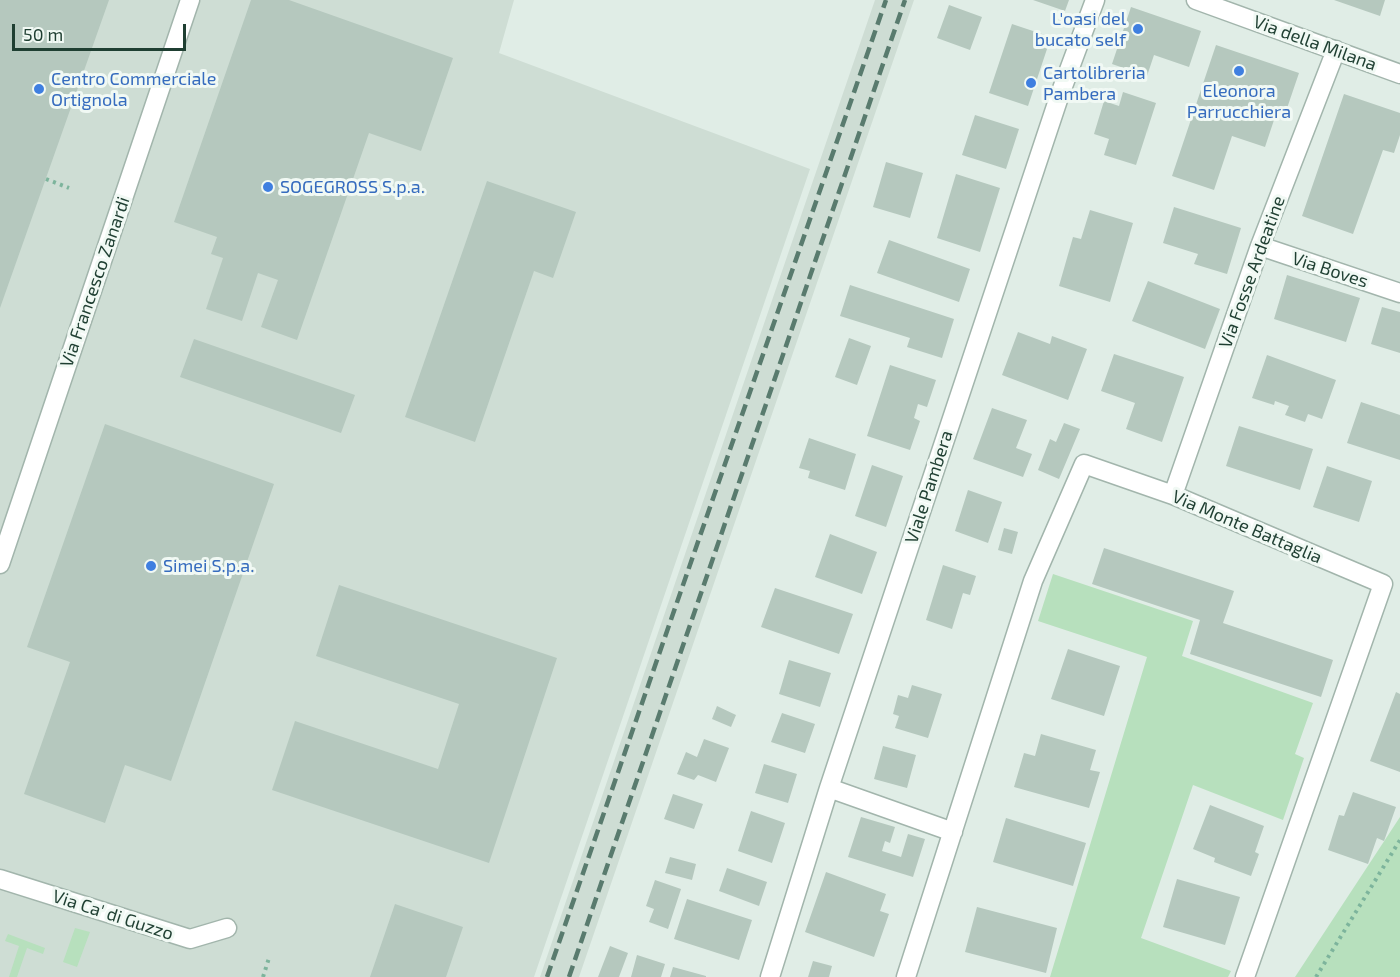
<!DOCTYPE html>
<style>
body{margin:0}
#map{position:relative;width:1400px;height:977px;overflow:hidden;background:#e0ede6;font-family:"Exo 2",sans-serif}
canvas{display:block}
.scale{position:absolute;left:12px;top:24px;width:174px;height:27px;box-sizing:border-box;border:3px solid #1f3f32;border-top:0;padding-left:8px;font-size:18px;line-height:21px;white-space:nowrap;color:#1f3f32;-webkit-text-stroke:4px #f1f9f4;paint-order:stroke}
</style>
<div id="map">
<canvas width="1400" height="977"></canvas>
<div class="scale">50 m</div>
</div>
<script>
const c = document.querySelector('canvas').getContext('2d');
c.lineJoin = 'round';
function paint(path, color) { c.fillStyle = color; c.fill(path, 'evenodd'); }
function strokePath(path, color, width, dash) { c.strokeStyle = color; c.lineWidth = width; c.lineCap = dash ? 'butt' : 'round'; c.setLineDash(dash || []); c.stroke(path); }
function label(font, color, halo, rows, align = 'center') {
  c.font = font + ' "Exo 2",sans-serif'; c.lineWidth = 6; c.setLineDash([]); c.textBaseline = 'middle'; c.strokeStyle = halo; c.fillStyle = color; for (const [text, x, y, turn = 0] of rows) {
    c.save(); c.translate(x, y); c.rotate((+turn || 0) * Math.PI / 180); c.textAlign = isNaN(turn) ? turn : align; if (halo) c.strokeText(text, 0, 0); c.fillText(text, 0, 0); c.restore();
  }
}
paint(new Path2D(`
 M0,0h514l-15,53 311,116 -276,808h-534z
 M875,0h39l-335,977h-39z`), '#ceddd4');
paint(new Path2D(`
 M1053,574l140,47 -11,35 131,47 -18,51 9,4 -21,62 -90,-35 -52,153 90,33 -3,6h-178l97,-320 -109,-36z
 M1400,817v160h-105z
 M75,928l15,4 -13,35 -14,-5z
 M8,934l37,14 -2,6 -16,-6 -10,29h-8l10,-31 -14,-5z`), '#b7e0bd');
paint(new Path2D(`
 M0,0h109l-109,308z
 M251,0h38l164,58 -32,93 -52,-18 -72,207 -36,-13 17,-47 -20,-7 -16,48 -36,-12 17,-51 -12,-4 6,-17 -43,-15z
 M1033,0h36l-4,11z
 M1334,0h51l-5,16z
 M949,5l33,12 -12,33 -33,-12z
 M1131,7l70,24 -12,36 -35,-12 -7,21 -35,-12z
 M1012,24l39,13 -23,69 -39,-13z
 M1216,45l83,28 -16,47 -8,-3 -10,30 -33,-11 -18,54 -42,-14z
 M1123,92l33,11 -20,62 -32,-10 5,-16 -15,-5 10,-33 15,5z
 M1344,94l56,19v22l-6,18 -11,-3 -30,84 -51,-18z
 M975,115l44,14 -13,40 -44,-14z
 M886,162l37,11 -13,45 -37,-11z
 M956,174l44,14 -20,64 -43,-14z
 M487,181l89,31 -23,66 -19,-7 -59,171 -70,-25z
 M1174,207l67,21 -14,46 -33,-10 4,-10 -35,-11z
 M1090,210l43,13 -23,79 -51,-16 14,-49 8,2z
 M889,240l81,29 -11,33 -82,-29z
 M1287,275l73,23 -14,44 -72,-23z
 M1148,281l72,28 -15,40 -73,-28z
 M850,285l104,34 -12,39 -35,-11 3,-9 -70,-22z
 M1382,307l18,5v41l-29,-9z
 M1018,332l32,12 2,-8 35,13 -19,51 -66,-25z
 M849,338l22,8 -14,39 -22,-8z
 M194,339l161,56 -14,38 -161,-56z
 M1114,354l70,23 -22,65 -36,-13 9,-26 -34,-12z
 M1267,355l69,25 -14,39 -14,-5 -3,8 -20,-7 4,-9 -14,-5 -1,4 -22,-7z
 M890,365l46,15 -9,27 -9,-3 -4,14 6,3 -10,29 -43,-14z
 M1361,402l39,13v45l-53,-17z
 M992,408l35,12 -11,28 16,6 -9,23 -50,-18z
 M1064,423l16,6 -21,50 -21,-9 12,-31 6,3z
 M105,424l169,60 -103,297 -46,-16 -20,58 -81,-29 46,-132 -43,-15z
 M1239,426l74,23 -13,41 -74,-24z
 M809,438l47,16 -11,36 -37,-12 2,-7 -11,-3z
 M872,465l31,11 -17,51 -31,-11z
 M1327,466l45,15 -13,41 -46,-15z
 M968,490l34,12 -14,41 -33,-12z
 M1004,528l14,4 -6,22 -14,-4z
 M830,534l47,18 -15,42 -47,-17z
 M1104,548l130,43 -11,32 110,37 -12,37 -131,-43 10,-34 -108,-36z
 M943,565l33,11 -6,19 -7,-2 -11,36 -26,-9z
 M339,585l218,73 -68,205 -217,-73 23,-69 143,48 21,-65 -143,-48z
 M775,588l78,26 -14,40 -78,-27z
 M1068,649l52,17 -16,50 -53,-17z
 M789,660l42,13 -11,34 -41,-13z
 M912,685l30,9 -14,44 -33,-10 4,-12 -6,-2 5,-19 10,3z
 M1396,692l4,2v78l-30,-11z
 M717,706l19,9 -5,12 -19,-8z
 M782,713l33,11 -10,29 -34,-11z
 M1041,734l55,16 -6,20 10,2 -11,36 -75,-21 10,-34 11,3z
 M704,739l25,9 -13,34 -18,-7 -4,5 -17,-6 9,-22 11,5z
 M883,746l33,9 -9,33 -33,-9z
 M764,764l33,10 -9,29 -33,-10z
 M1353,792l43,15 -12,34 -7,-3 -9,26 -40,-14 11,-35 5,1z
 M673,794l30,10 -9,25 -30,-10z
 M1210,805l54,21 -9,26 4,2 -8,22 -37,-14 1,-4 -22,-9z
 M751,811l34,12 -13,40 -34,-12z
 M861,817l34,10 -5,16 -5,-2 -3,10 19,6 7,-23 17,5 -12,38 -65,-20z
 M1006,818l80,25 -13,43 -80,-24z
 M670,857l26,7 -4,16 -27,-7z
 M727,868l40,14 -8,24 -40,-15z
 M826,872l60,22 -6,17 9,3 -15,43 -69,-25z
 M1177,879l63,18 -15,48 -62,-18z
 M655,880l26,9 -13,40 -19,-7 5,-13 -8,-3z
 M687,899l65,21 -13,40 -65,-21z
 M395,904l68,23 -17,50h-76z
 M977,907l80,21 -11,45 -81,-21z
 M610,946l18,7 -9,24h-21z
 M637,955l28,9 -4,13h-30z
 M813,961l19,5 -3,11h-21z
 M673,967l33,9v1h-36z`), '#b5c8be');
const street = new Path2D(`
 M1196,0l204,74
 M1260,246l140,47
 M1173,495l87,-249 76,-196
 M0,564l190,-564
 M829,788l124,44
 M0,879l190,60 37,-11
 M770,977l59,-189 230,-691 36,-97
 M906,977l127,-396 51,-117 89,31 210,89 -138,393`);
strokePath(street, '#a2b5ac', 21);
strokePath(new Path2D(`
 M46,179l23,9
 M263,977l6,-19
 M1316,977l84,-137`), '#7db49c', 4, [3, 4.5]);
strokePath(street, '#fff', 18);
strokePath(new Path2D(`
 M547,977l339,-977
 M569,977l336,-977`), '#597b6e', 4.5, [12, 6]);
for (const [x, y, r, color] of [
 [1138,29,6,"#3f7fe0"],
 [1239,71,6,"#3f7fe0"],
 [1031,83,6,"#3f7fe0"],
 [39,89,6,"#3f7fe0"],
 [268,187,6,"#3f7fe0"],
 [151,566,6,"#3f7fe0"]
]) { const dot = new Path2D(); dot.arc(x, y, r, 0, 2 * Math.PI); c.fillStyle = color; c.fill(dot); strokePath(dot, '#f1f9f4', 2); }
label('18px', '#366cbe', '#f1f9f4', [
 ["L'oasi del",1126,19,"right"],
 ["bucato self",1126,40,"right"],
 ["Cartolibreria",1043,73],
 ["Pambera",1043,94],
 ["Centro Commerciale",51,79],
 ["Ortignola",51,100],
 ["Eleonora",1239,91,"center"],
 ["Parrucchiera",1239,112,"center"],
 ["SOGEGROSS S.p.a.",280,187],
 ["Simei S.p.a.",163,566]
], 'left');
label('18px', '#1f3f32', '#f1f9f4', [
 ["Via della Milana",1315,43,20],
 ["Via Boves",1330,270,18],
 ["Via Fosse Ardeatine",1252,272,-70],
 ["Via Francesco Zanardi",95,282,-71],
 ["Viale Pambera",929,487,-72],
 ["Via Monte Battaglia",1247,527,23],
 ["Via Ca' di Guzzo",113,915,18]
]);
</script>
